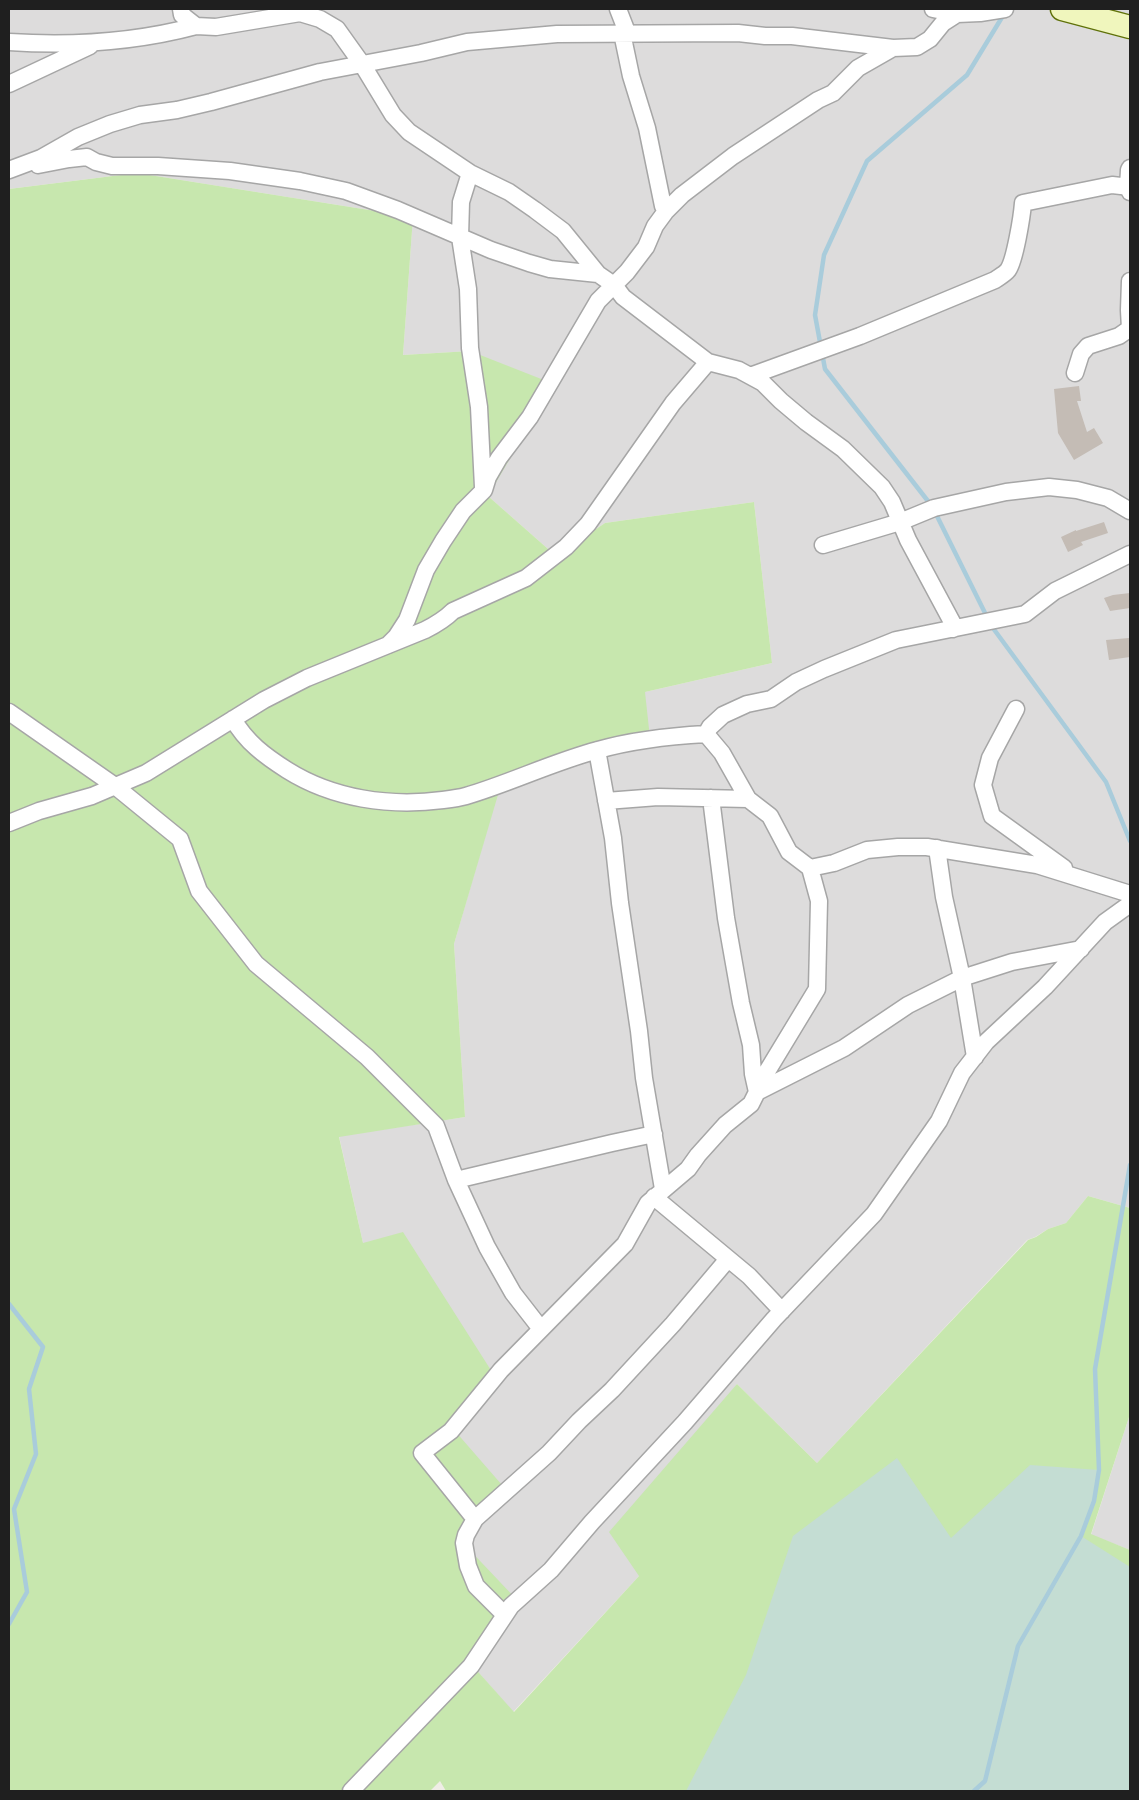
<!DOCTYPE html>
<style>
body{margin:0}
#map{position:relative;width:1139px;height:1800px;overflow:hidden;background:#efede6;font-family:Mulish,sans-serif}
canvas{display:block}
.frame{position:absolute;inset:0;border:10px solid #1f1f1f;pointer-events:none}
</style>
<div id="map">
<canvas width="1139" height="1800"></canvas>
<div class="frame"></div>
</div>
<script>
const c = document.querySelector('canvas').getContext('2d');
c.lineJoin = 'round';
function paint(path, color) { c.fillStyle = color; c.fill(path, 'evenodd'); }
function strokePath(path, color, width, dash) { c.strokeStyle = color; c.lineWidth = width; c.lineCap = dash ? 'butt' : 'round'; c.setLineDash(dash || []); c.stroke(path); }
paint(new Path2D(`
 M9,9h1121v1199l-42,-12 -22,27 -18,6 -13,8 -8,3 -210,223 -80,-79 -98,192 -126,136 -42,-48 -16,-233 -92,-188 -24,-107 126,-19 -11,-173 45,-156 146,-96 127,-29 -18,-161 -149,21 -49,33 -68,-60 -18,-145 -67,4 10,-138 -276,-44 -128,16z
 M1130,1414v136l-39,-15z`), '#dddcdc');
paint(new Path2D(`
 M137,173l276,44 -10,138 67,-4 84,33 -66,112 68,60 49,-33 149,-21 18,161 -127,29 5,46 -150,50 -46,156 11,173 -126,20 24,106 40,-11 91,143 -39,56 47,54 -38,59 53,56 -45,65 42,47 125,-136 -30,-44 128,-148 80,79 211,-223 8,-3 12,-8 18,-6 22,-27 42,12v206l-39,120 39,16v241h-684l-6,-10 -10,10h-421v-1602z`), '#c7e7ae');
paint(new Path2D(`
 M897,1458l54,80 79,-73 69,5 -5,31 -13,35 49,31 -1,224h-443l60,-116 47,-139z`), '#c4ddd3');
strokePath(new Path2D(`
 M931,505l-106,-136 -10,-54 9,-60 43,-94 100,-86 37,-61
 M935,512l52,105
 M990,624l116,158 24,59
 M9,1304l34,43 -14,42 7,65 -22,55 13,83 -18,32
 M974,1791l11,-10 33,-135 63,-110 13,-35 5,-31 -4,-101 35,-204`), '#a9ccdb', 4.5);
paint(new Path2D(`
 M1079,386l2,15h-4l10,31 7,-4 9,15 -29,17 -16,-27 -4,-44z
 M1104,522l4,11 -27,9 2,3 -15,7 -7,-15 15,-7v1z
 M1130,593v15l-20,3 -6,-13 9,-3z
 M1129,638l1,19 -21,3 -3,-20z`), '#c4bcb5');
const street = new Path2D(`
 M181,9l1,6 14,11 20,1 84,-14 20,6 17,10 25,35 31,51 16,17 61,41 39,19 26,18 28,21 35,43 16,11 9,12 85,65 31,8 24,13 18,18 25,21 37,27 39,38 10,15 16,38 44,82 1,7
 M618,9l7,18v6
 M933,9l24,5 23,-1 25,-4
 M622,33l9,43 16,52 16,78 3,5
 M9,42c62,4 127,0 187,-16
 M9,84l81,-38
 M38,165l31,-6 18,-2 9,5 16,4h46l72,5 70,10 46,10 52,19 93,40 38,13 21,6 48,5
 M1130,168l-1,2 -1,17 2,5
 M9,170l32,-12 37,-21 32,-13 30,-9 37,-5 34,-8 109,-30 101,-19 46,-11 90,-8 181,-1 27,3h27l101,12 24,-1 13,-8 13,-16 14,-9
 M470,173l-9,29 -1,35 8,52 2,59 9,59 4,80
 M1130,281l-1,29 1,19
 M1075,373l6,-19 7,-8 31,-10 10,-7
 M750,376l110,-40 135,-56c4,-3 10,-6 13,-10 7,-10 14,-54 15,-67l89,-18 18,2
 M823,545l77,-23 34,-14 72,-16 43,-5 28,3 31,8 22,13
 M388,645l8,-8 11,-17 19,-50 17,-29 20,-30 21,-21 4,-13 11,-19 31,-41 68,-116 29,-29 19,-25 9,-21 11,-15 16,-16 51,-39 85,-56 15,-7 25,-25 35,-20
 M1016,709l-26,49 -7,27 9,31 72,52
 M9,712l106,74 65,53 19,52 57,73 111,93 69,69 20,54 31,67 26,46 28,36
 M233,719c13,23 32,37 54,51 46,29 103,37 156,30 8,-1 16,-2 23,-4 44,-13 87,-34 132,-46 35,-10 72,-14 108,-16
 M706,734l4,-7 13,-12 24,-11 24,-5 25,-17 28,-13 72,-29 129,-26 30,-23 75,-37
 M706,734l16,19 26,46
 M597,750l16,88 7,65 19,128 5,47 19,111
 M711,798l15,120 15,85 10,42 2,29 4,18
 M606,801l52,-4 90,2 22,17 19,36 21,16 24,-5 33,-13 31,-3h29l110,18 93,29
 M9,823l30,-12 53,-15 54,-23 118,-73 43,-22 118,-48c10,-5 20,-11 28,-19l73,-33 40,-31 22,-23 85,-121 35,-41
 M937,848l7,49 18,81 13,79
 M757,1088l60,-99 2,-88 -9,-33
 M456,1180l156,-37 42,-9
 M654,1197l95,79 33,35
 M475,1519l-53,-66 29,-22 50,-61 124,-126 23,-41 40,-34 10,-14 27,-30 26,-21 6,-12 87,-44 64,-43 54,-27 50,-16 69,-13
 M505,1615l-29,-29 -8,-20 -4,-23 2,-8 9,-16 74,-66 30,-32 33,-31 61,-66 55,-65
 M351,1791l120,-125 40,-60 40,-36 41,-48 93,-100 89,-103 100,-105 65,-93 23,-48 24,-31 59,-55 60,-65 25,-18`);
const secondary = new Path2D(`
 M1062,9l68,18`);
strokePath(street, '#a6a6a6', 19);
strokePath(secondary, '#60720a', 25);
strokePath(street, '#fff', 16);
strokePath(secondary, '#f0f6bd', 22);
</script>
